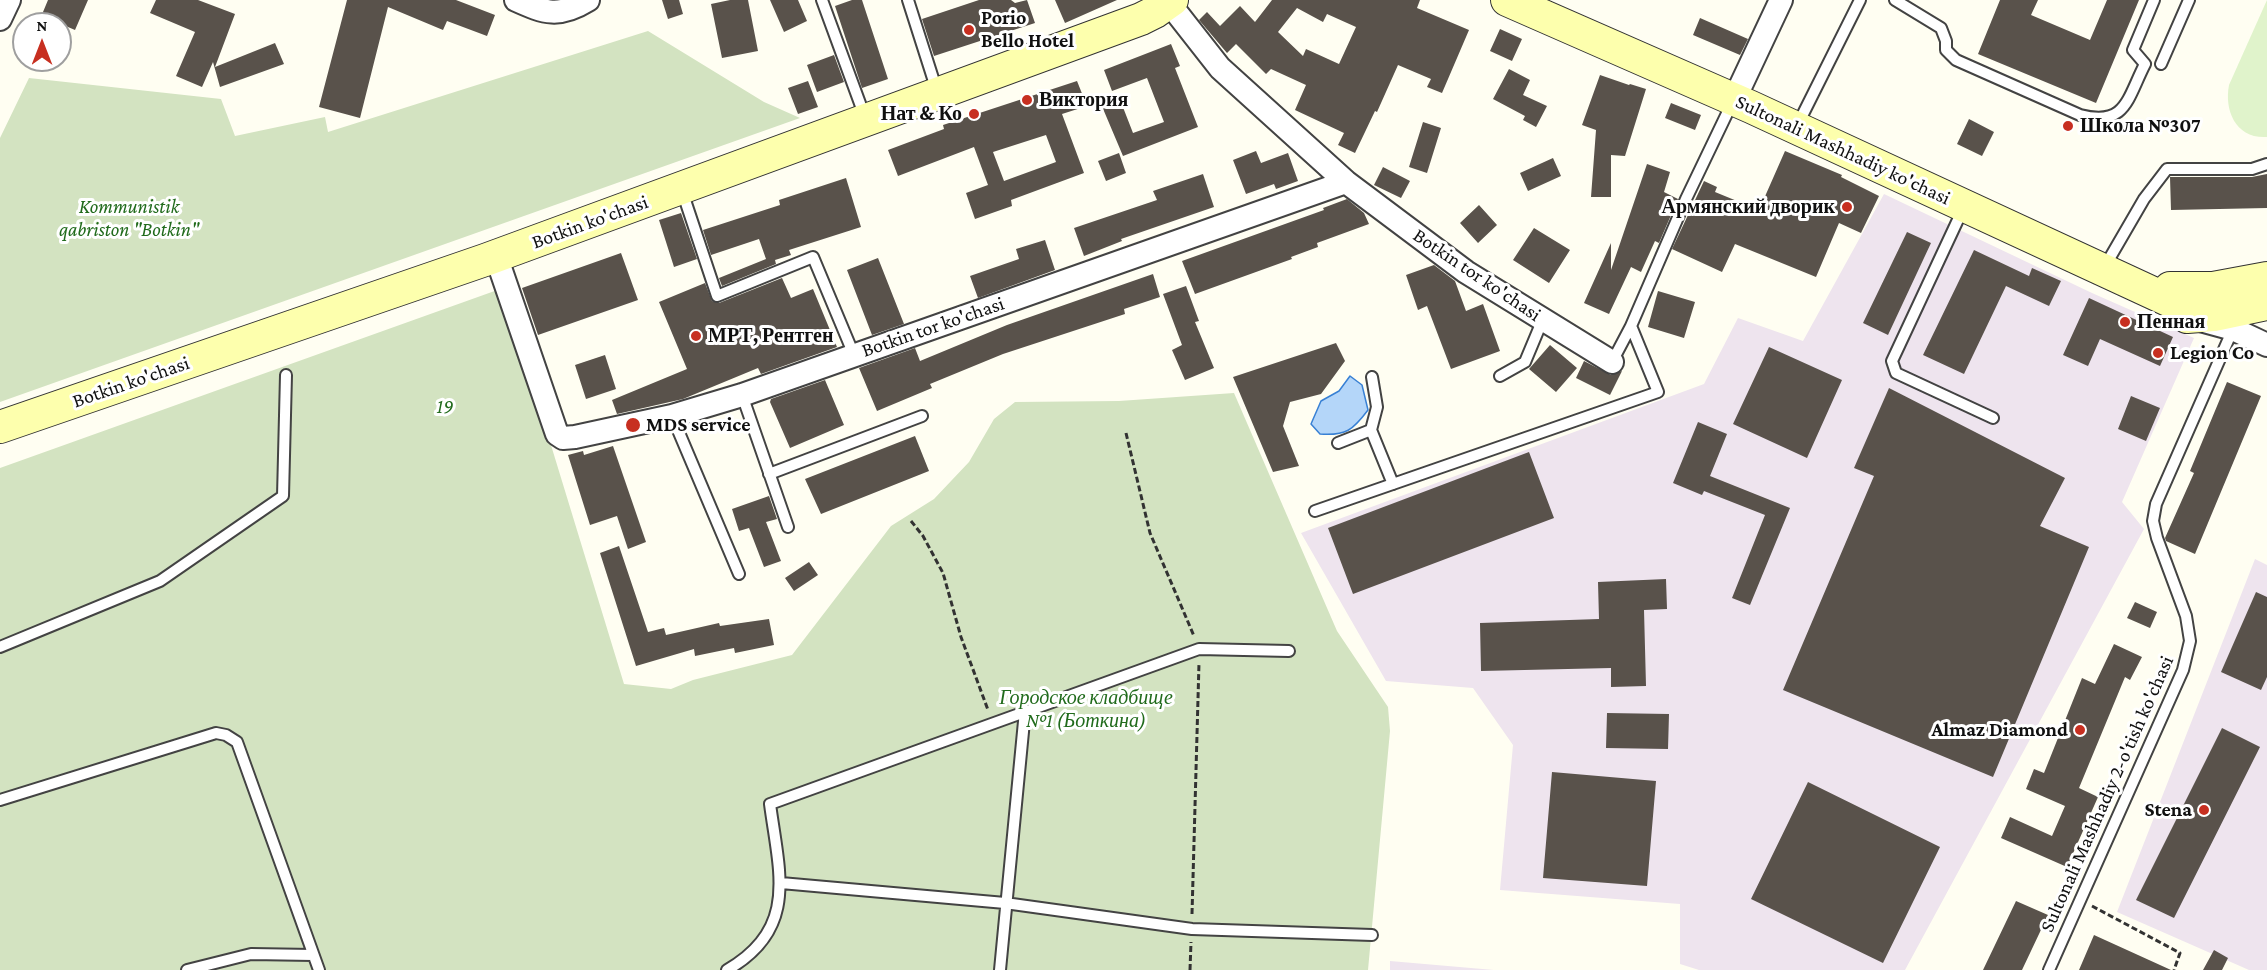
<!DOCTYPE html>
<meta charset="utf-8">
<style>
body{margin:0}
#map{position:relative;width:2267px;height:970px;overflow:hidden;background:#fffef2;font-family:"Crimson Pro",serif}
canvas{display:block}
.north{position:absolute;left:12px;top:12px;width:60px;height:60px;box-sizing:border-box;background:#fff;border:2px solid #9f9f9f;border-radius:50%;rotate:0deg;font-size:16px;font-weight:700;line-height:24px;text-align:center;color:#101010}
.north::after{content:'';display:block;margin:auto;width:21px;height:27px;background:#c72f20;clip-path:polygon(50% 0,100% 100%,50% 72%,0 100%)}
</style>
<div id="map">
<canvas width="2267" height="970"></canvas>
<div class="north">N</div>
</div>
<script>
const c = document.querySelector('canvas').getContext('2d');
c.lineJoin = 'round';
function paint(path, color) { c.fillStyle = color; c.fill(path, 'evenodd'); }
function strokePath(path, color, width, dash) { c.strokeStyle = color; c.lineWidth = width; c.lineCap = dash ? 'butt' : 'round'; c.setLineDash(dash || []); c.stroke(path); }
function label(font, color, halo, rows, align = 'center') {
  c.font = font + ' "Crimson Pro",serif'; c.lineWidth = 6; c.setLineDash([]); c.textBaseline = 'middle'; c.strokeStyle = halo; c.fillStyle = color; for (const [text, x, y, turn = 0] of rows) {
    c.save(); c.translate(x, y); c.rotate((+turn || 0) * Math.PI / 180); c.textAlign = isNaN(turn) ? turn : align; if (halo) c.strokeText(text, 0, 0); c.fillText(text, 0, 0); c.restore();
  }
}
paint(new Path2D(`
 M1884,194l208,99 102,45 -72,164 22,27 -239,441h-206l-19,-6v-60l-180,-14 13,-145 -40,-57 -87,-7 -85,-148 403,-149 34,-66 65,23z
 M2255,559l12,6v405h-18l-132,-58z
 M1390,961l104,9h-104z`), '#eee4ee');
paint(new Path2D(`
 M648,31l116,71 36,16 -800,284v-264l29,-60 192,21 14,37 90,-19 3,15z
 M503,288l121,396 47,5 22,-9 99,-25 99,-129 43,-27 35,-37 25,-43 21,-17 104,-1 115,-8 103,238 51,76 2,24 -22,239h-1368v-502z`), '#d3e3c1');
paint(new Path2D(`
 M2267,0v137c-31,2 -43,-26 -38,-52z`), '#e0f3cb');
const water = new Path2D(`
 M1350,376l12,9 6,25c-15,20 -22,26 -48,24l-9,-10 10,-23 18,-10z`);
paint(water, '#b4d6f9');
strokePath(water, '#3880d4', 1.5);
paint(new Path2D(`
 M48,0h40l-13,30 -14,-6h-23z
 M156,0h42l37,14 -20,53 60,-24 9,21 -64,23 -7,-25 -11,25 -26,-11 19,-44 -45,-19z
 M347,0h109l39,15 -8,21 -40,-15 -4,9 -55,-23 -28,111 -41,-11z
 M662,0h17l4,14 -15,5z
 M730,0h18l10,51 -36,7 -11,-54z
 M770,0h28l9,21 -23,11z
 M852,0h10l26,79 -26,9 -27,-82z
 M979,0h32l4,3 12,-3 8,23 -101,33 -12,-37z
 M1055,0h62l-52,23z
 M1272,0h148l-3,8 52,22 -27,63 -15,-6 4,-8 -33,-14 -21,47 -2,-1 -20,42 -17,-8 6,-12 -49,-23 11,-25 -35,-16 -5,5 -30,-30 -9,9 -28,-33 8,-8 13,14 20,-20 15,16zM1297,8l26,14 4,-8 29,13 -17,37 -33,-15 -3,7 -25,-24z
 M2000,0h38l-7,15 59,25 17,-40h32l-43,103 -118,-49z
 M1700,18l48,21 -8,16 -47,-20z
 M1500,29l22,10 -10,22 -22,-10z
 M1171,44l9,22 -5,2 23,59 -75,29 -22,-52 18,-7 14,36 31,-11 -17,-44 -35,13 -8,-21z
 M834,55l10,27 -27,10 -10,-27z
 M1509,69l21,11 -7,15 24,11 -11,21 -13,-7 2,-4 -32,-17z
 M1600,75l29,10 1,-1 16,5 -21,67 -14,-1v42h-20l5,-67 -14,-5z
 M808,81l10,26 -20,7 -10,-26z
 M1077,81l10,25 -25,8 22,59 -73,27 1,6 -37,13 -9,-26 22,-8 -14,-38 -76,29 -10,-26 56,-21 -1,-4zM1046,135l10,27 -52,19 -11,-29z
 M1671,103l30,12 -6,15 -30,-12z
 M1969,119l25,13 -12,24 -25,-12z
 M1423,122l18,6 -14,45 -18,-6z
 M1256,151l5,12 27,-10 10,28 -22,8 -2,-5 -28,10 -13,-34z
 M1785,151l57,24 -1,2 38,19 -18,37 -22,-10 -23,54 -81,-33 -13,28 -50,-23 32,-68 13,6 -2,5 44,18z
 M1119,153l7,20 -20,8 -8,-20z
 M1553,158l8,18 -33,15 -8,-18z
 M1647,164l23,8 -6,20 14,7 -19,44 -4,-2 -14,31 -10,-5 -22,47 -25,-11 27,-60v27z
 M1383,167l27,14 -9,17 -27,-13z
 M1203,174l11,33 -93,32 1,2 -38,15 -10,-28 83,-28 -4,-9z
 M2267,174v34l-96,2 -1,-33h82z
 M846,178l15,49 -72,23 2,5 -16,5 1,4 -54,22 -3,-8 47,-19 -7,-20 -48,16 -8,-25 77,-25 -1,-5z
 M1347,199l17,14 5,11 -52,19 1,4 -27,10 1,2 -97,35 -13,-33 142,-51 -1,-2z
 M1479,205l18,20 -19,18 -18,-20z
 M681,213l16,46 -23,8 -15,-47z
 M1534,228l36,22 -21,33 -36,-23z
 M1907,232l24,11 -43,92 -25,-12z
 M1045,240l10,30 -77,28 -8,-22 49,-17 -3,-10z
 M1974,250l55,26 3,-8 29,13 -12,25 -43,-20 -42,88 -41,-19z
 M621,253l17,47 -100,35 -16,-47z
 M878,258l26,66 -32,11 -25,-65z
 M1434,265l21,16 11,30 17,-7 17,47 -49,18 -24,-63 -9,4 -12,-35z
 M1153,274l7,23 -36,12 1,5 -122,40 -73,30 2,4 -55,23 -18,-43 56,-20 5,13 87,-36z
 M782,278l9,20 22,-9 24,58 -76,27 -3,-6 -75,31 -66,15 -5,-14 75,-31 -28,-67 46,-19 7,18 7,2z
 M1186,286l13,35 -4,1 19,46 -29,12 -13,-30 10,-5 -19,-51z
 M1658,291l37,11 -11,36 -36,-11z
 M2089,298l84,39 -13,29 -60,-27 -12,27 -25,-11z
 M1336,343l9,18 -24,33 -31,8 -7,24 16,40 -26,6 -40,-95z
 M1550,345l27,23 -21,24 -27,-23z
 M1769,347l73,33 -35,78 -74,-34z
 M605,355l11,34 -30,10 -11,-34z
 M1584,361l27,14 11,-4 -12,24 -34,-17z
 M825,380l19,45 -54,23 -20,-46 1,-3z
 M2227,382l34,14 -66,158 -29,-13 -1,-3 29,-65 -4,-2z
 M1889,388l176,90 -25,48 49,21 -96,230 -210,-87 91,-214 -20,-8z
 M2131,396l29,12 -14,33 -28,-12z
 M1698,422l29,12 -17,42 80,32 -40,97 -18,-7 33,-83 -61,-24 -2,4 -29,-12z
 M915,436l14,35 -108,43 -16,-35z
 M613,446l33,96 -18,7 -11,-33 -27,9 -22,-70 15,-4 1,4z
 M1529,452l25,66 -201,76 -25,-66z
 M769,496l8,23 -11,3 15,39 -17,6 -15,-39 -10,3 -7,-22z
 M619,546l29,86 16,-4 2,7 53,-12 1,3 49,-7 5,26 -39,8 -1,-5 -39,8 -1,-7 -58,17 -36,-113z
 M809,562l9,13 -24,16 -9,-13z
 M1666,579l1,30 -23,1 2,76 -35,1v-19l-130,3 -1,-48 119,-4 -1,-37z
 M2256,592l11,5v80l-6,13 -40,-18z
 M2135,602l22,10 -7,16 -23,-10z
 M2114,644l28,13 -12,23 -5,-3 -46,111 19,9 -31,70 -66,-29 9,-21 42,19 13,-30 -39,-17 8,-20 10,4 38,-95 13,6z
 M1607,713l62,1 -1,35 -62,-1z
 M2222,728l38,19 -86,171 -38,-18z
 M1552,772l104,9 -9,105 -104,-8z
 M1808,782l132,65 -57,116 -132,-64z
 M2016,901l32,14 -26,55h-39z
 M2094,935l77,35h-92z
 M2214,950l14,8 -6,12h-19z`), '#59524b');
const lane = new Path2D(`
 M822,0l43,117
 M908,0l29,91
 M1895,0l46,28 5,13v9l10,10 124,55c46,12 47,-16 65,-51l-12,-14 21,-50
 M2161,64l28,-64
 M1801,118l59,-118
 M682,191l35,105 96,-39 41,98
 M1963,209l-71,152 4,12 97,45
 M2108,261l36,-62 23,-30h85l15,-5
 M1612,362l19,-36 55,-127 47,-98
 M1500,376l25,-14 18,-43
 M1372,377l5,30 -6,23 22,54
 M742,395l46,132
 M672,416l67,158
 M1338,443l33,-13
 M769,474l153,-58
 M1315,511l343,-119 -27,-66
 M0,647l160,-66 123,-85 3,-121
 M0,800l216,-67 10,2 11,7 82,228
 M781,883l224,20 187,26 180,6
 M187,970l64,-16 62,1
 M727,970c72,-41 52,-98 43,-166l429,-155 90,2
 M1000,970l25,-259
 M2049,970l134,-300 7,-29 -4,-25 -29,-78 -4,-17 3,-17 77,-175`);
const street = new Path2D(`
 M516,0c29,13 43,18 72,0
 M1169,3l51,65 126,114 120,90 146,90
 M0,19l9,-19
 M1734,100l47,-100
 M496,256l61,178 6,4 12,-1 97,-21 70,-21 604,-213
 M2200,320l33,9 34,16`);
const secondary = new Path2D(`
 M1507,0l244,107 417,193 28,5 -9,12
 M2170,288h43l54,-10
 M2187,317l27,-2 53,-11
 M0,427l485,-167 656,-241 14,-7 17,-12`);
strokePath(lane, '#434343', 14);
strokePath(street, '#434343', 26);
strokePath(secondary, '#323232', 34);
strokePath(new Path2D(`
 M1126,433l24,100 44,103
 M911,521l12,15 20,37 18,64 27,73
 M2092,906l88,47 -6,17
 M1192,914l7,-251
 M1190,970l1,-28`), '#323232', 3, [6, 3]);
strokePath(lane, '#fff', 10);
strokePath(street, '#fff', 22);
strokePath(secondary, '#fdffad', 32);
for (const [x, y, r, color] of [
 [969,30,6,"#c72f20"],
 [1027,100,6,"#c72f20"],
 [974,114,6,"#c72f20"],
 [2068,126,6,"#c72f20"],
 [1847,207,6,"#c72f20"],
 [2125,322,6,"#c72f20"],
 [696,336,6,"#c72f20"],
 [2158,353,6,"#c72f20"],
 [633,425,8,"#c72f20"],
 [2080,730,6,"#c72f20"],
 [2204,810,6,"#c72f20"]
]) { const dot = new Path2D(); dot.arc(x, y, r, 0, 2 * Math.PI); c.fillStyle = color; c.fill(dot); strokePath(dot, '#fff', 2); }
label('bold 20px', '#101010', '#fff', [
 ["Porio",981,18],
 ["Bello Hotel",981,41],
 ["Виктория",1039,100],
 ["Нат & Ко",962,114,"right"],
 ["Школа №307",2080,126],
 ["Армянский дворик",1835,207,"right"],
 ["Пенная",2137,322],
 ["МРТ, Рентген",708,336],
 ["Legion Co",2170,353],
 ["MDS service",646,425],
 ["Almaz Diamond",2068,730,"right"],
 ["Stena",2192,810,"right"]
], 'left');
label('20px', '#101010', '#fff', [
 ["Sultonali Mashhadiy ko'chasi",1843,150,25],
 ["Botkin ko'chasi",590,222,-20],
 ["Botkin tor ko'chasi",1477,275,34],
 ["Botkin tor ko'chasi",933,327,-19],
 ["Botkin ko'chasi",131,382,-19],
 ["Sultonali Mashhadiy 2-o'tish ko'chasi",2107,794,-66]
]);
label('italic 20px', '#216b1c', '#fff', [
 ["Kommunistik",129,207],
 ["qabriston \"Botkin\"",129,230],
 ["19",445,407],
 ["Городское кладбище",1086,698],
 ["№1 (Боткина)",1086,721]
]);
</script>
